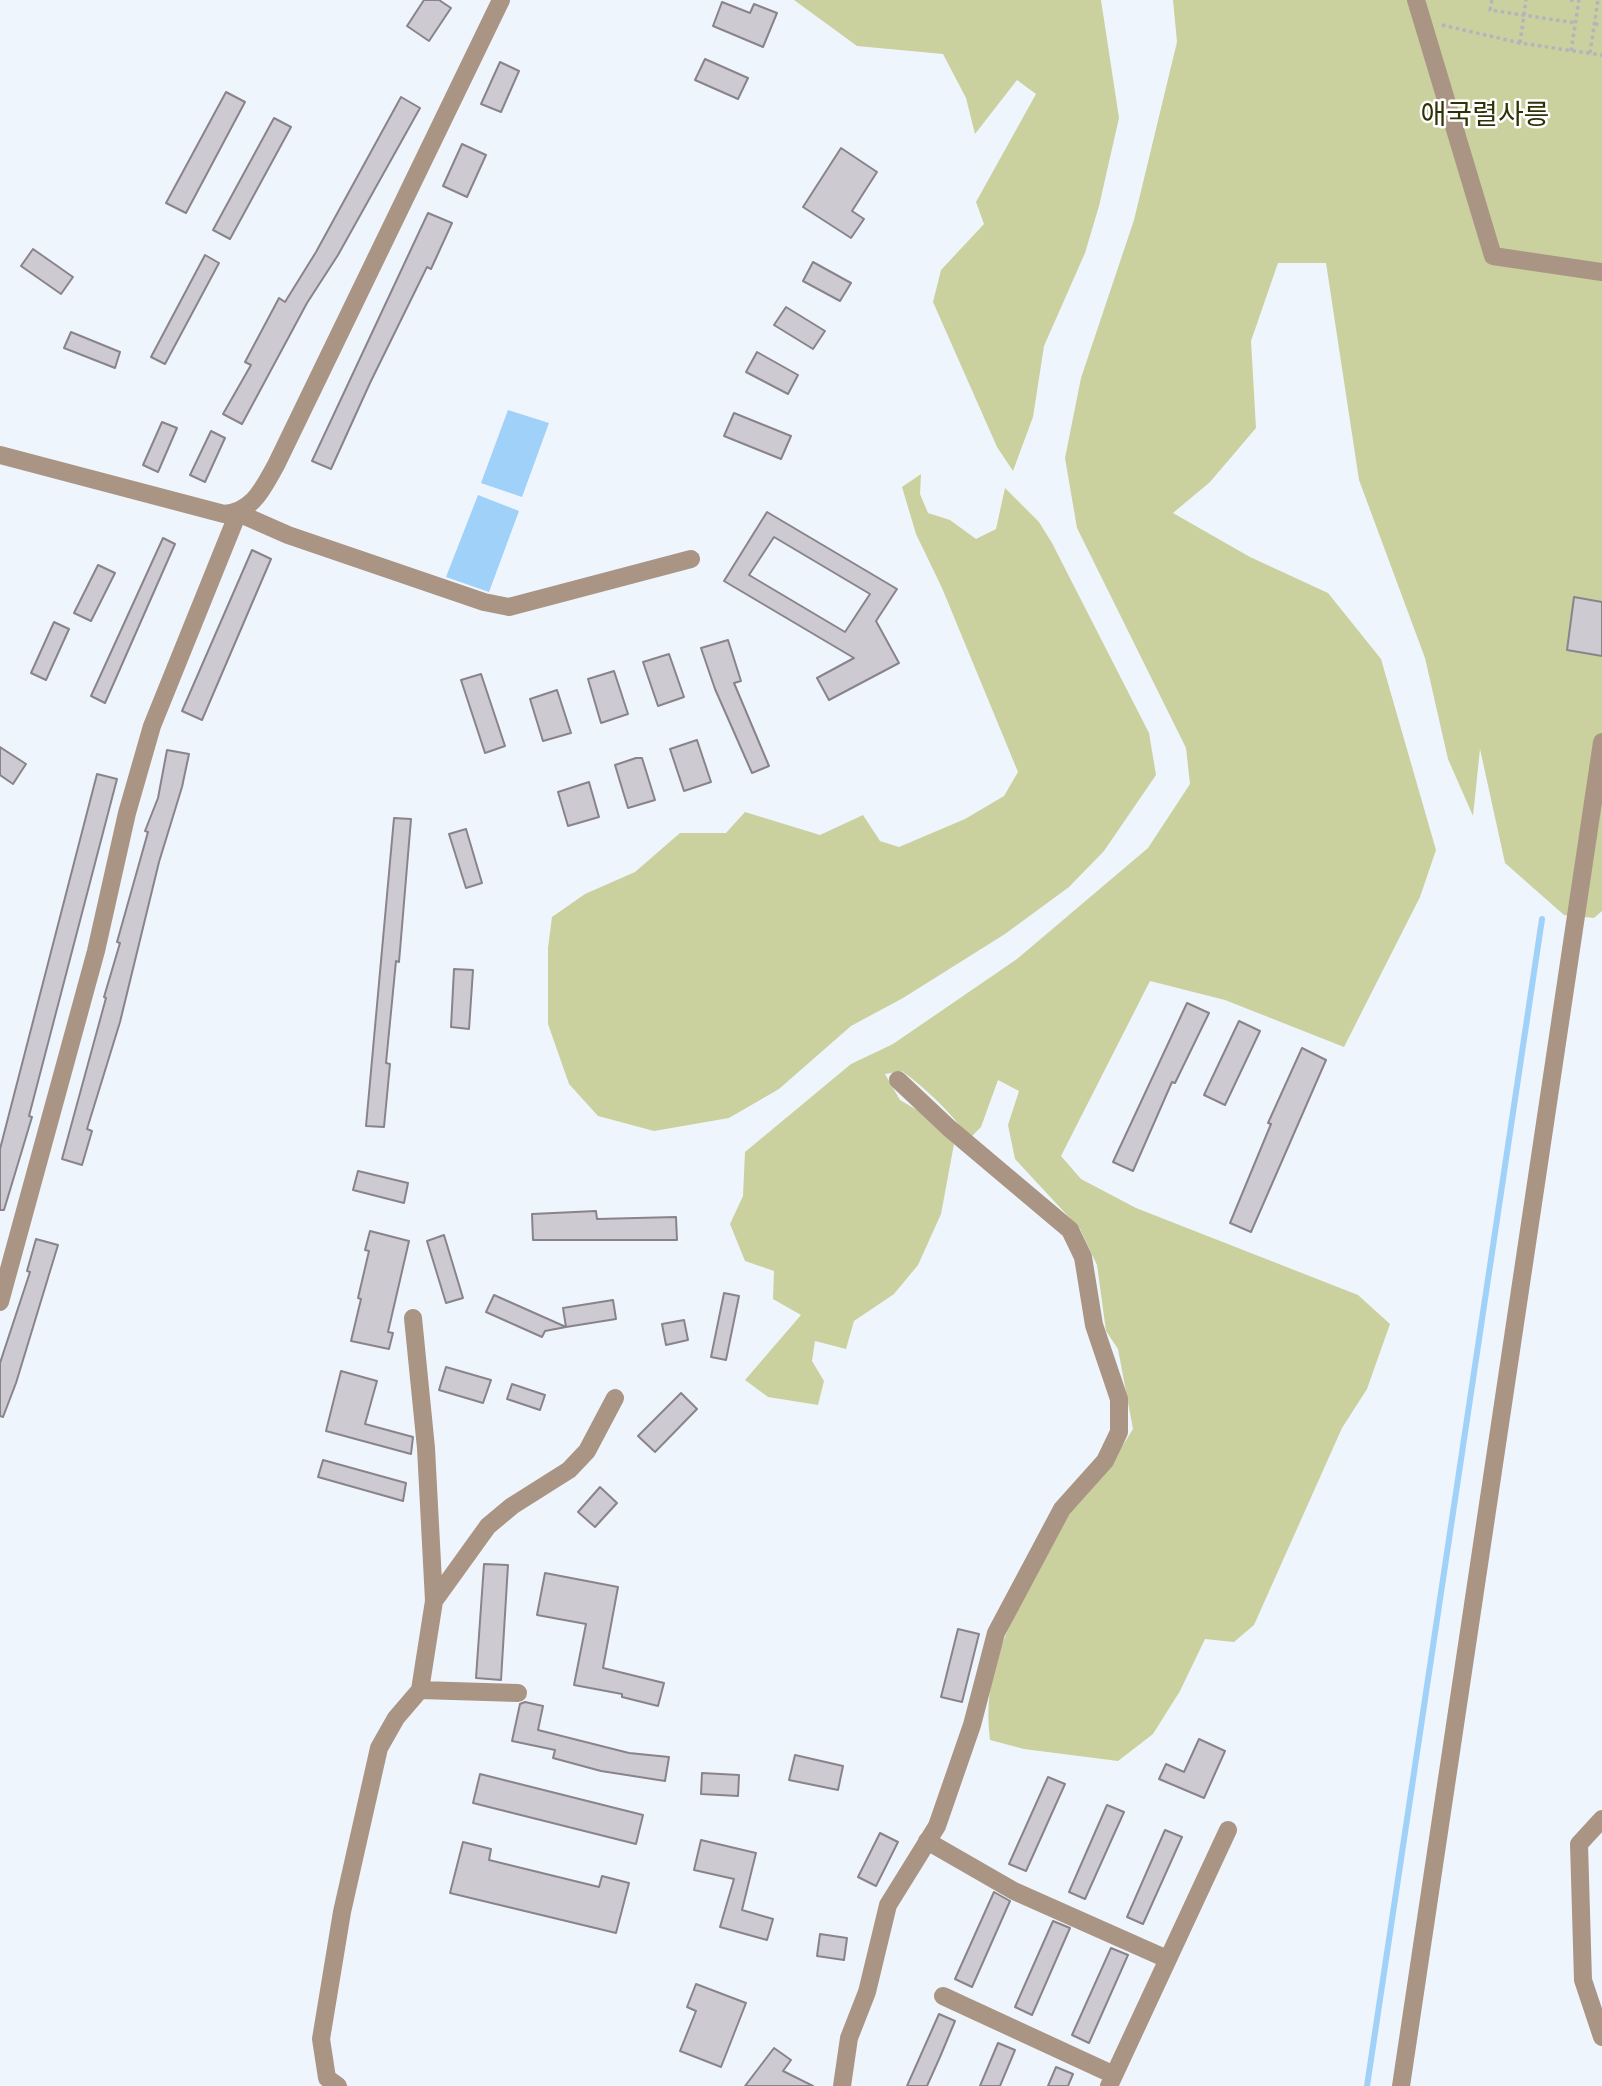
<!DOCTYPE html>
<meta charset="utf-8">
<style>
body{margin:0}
canvas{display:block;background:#eff5fc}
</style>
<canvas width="1602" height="2086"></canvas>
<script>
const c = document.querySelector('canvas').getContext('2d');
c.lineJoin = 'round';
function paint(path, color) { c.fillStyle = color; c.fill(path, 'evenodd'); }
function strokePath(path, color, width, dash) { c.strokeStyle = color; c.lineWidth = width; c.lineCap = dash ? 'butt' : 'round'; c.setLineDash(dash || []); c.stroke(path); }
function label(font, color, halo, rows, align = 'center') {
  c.font = font + ' Jost,"Noto Sans KR",sans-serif'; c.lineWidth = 5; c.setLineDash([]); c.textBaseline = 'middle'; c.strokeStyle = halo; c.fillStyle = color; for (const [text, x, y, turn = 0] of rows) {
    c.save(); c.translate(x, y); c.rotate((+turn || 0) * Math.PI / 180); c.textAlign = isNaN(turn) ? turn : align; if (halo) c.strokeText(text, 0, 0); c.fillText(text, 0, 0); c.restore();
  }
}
paint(new Path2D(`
 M794,0h307l18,118 -20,88 -14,47 -41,93 -11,71 -20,54 -16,-24 -64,-145 8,-32 43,-46 -8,-22 60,-108 -19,-14 -42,54 -9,-36 -23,-44 -86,-8z
 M1173,0h429v911l-8,7 -30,-3 -59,-52 -25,-114 -7,67 -25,-57 -23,-101 -66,-178 -33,-217h-48l-27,78 5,87 -46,54 -37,31 77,44 78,36 53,66 55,191 -16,47 -76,150 -119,-47 -75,-19 -89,175 20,23 55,29 222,87 32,29 -23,65 -25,39 -88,197 -20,17 -29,-3 -25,52 -27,43 -35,27 -94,-12 -34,-9c-8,-68 16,-108 46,-166 9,-18 17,-40 29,-57 22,-30 49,-55 68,-88l-15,-80 -12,-18 -9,-66 -17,-36 -65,-70 -7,-34 11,-34 -21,-11 -17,47 -11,11c-20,-26 -41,-47 -68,-67l-17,3 15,26 22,13 32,31 -13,70 -23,51 -24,29 -40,27 -8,28 -31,-8 -3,20 12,20 -6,24 -50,-8 -23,-17 56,-65 -28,-16 1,-28 -29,-10 -15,-37 13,-28 2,-44 106,-88 42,-20 124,-85 131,-111 42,-64 -4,-36 -109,-220 -12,-70 16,-80 53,-158 43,-178z
 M921,474l-1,20 8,19 22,7 26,19 20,-10 9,-41 34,34 13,21 97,190 7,42 -52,76 -35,36 -64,47 -102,64 -52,28 -72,63 -50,29 -75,13 -56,-15 -29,-32 -21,-60v-76l4,-31 33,-23 50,-22 45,-39h46l19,-21 75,23 43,-20 17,26 19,6 66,-28 39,-23 14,-24 -76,-184 -26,-54 -14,-47z`), '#cad19f');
paint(new Path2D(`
 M508,410l41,13 -27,74 -41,-14z
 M478,495l41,16 -30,81 -43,-15z`), '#a0d1f8');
strokePath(new Path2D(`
 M1367,2086l175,-1167`), '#a0d1f8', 6);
const building = new Path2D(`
 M424,0h15l12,8 -22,33 -22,-15z
 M722,2l28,11 4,-9 23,9 -14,34 -50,-21z
 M705,59l43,19 -10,21 -43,-19z
 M500,62l19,9 -18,41 -20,-8z
 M226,92l19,10 -59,111 -20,-10z
 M401,97l19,11 -82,147 -31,48 -65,121 -19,-10 28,-49 -6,-3 34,-64 6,4 31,-50z
 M274,118l17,9 -61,112 -17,-9z
 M462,144l24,11 -19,42 -24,-11z
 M841,148l36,24 -25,39 12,8 -13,19 -48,-31z
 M428,213l24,10 -21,46 -4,-2 -57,116 -39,86 -19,-8z
 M33,249l40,28 -12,17 -40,-28z
 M205,255l14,8 -54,101 -14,-7z
 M813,262l38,21 -11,18 -37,-20z
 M786,307l39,24 -12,18 -39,-24z
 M71,332l49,20 -5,16 -51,-20z
 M757,352l41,23 -10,19 -42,-22z
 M734,413l57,23 -10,23 -57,-23z
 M162,422l15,6 -19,44 -15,-7z
 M211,431l14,7 -20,44 -15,-7z
 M767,512l130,77 -21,32 23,42 -70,37 -12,-22 37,-20 -130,-77zM774,537l96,57 -25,38 -96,-57z
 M163,538l12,6 -70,159 -14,-7z
 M252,550l19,9 -69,161 -20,-9z
 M98,565l17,8 -24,48 -17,-8z
 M1574,597l28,5v54l-35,-6z
 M54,622l15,7 -23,51 -15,-7z
 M728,640l13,41 -7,2 35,83 -17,7 -37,-84 -14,-41z
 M669,654l15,43 -26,9 -15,-44z
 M614,671l14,43 -27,9 -13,-44z
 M481,674l24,72 -20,7 -24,-73z
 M557,690l14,43 -28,8 -13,-42z
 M697,740l14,42 -27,9 -14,-42z
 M0,747l26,17 -13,20 -13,-9z
 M167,750l22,4 -7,33 -23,75 -39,160 -33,107 5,2 -10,34 -20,-6 44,-161 -2,-1 16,-54 -3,-1 31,-110 -3,-1 13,-33z
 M636,758h6l13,42 -27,8 -13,-43z
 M97,774l20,5 -88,337 3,1 -28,93h-4v-61z
 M589,782l10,35 -31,9 -10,-34z
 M394,818l17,1 -12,143 -3,-1 -10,102 4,1 -6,63 -18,-1z
 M466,829l16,54 -16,5 -17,-54z
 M454,969l19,1 -4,59 -18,-2z
 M1187,1003l22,10 -34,70 -3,-1 -39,89 -20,-9z
 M1239,1021l21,10 -35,74 -21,-10z
 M1302,1048l24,12 -75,172 -21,-9 41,-99 -3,-1z
 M358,1171l50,12 -4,20 -51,-13z
 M596,1211l1,8 79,-2 1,23h-144l-1,-26z
 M370,1231l39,10 -21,91 5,1 -4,16 -38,-8 10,-42 -3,-1 11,-47 -4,-1z
 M444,1235l19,63 -17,5 -19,-62z
 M36,1239l22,6 -42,138 -13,34 -3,-1v-53l30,-91 -3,-1z
 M724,1293l15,3 -13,64 -15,-3z
 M494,1295l72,32 -21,4 -3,6 -56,-25z
 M613,1300l3,19 -50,8 -3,-19z
 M684,1320l4,20 -22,5 -4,-21z
 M446,1367l45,13 -8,23 -44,-13z
 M341,1371l36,10 -12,43 48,13 -2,17 -85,-23z
 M512,1384l33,11 -5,15 -33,-11z
 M681,1393l16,16 -42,43 -17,-16z
 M323,1460l83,23 -3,18 -85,-24z
 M600,1487l17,16 -22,24 -17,-15z
 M484,1564l24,1 -7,115 -25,-2z
 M545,1573l73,14 -15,81 61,15 -6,23 -36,-9v-3l-48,-9 12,-61 -49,-9z
 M958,1629l21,5 -17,68 -21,-5z
 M525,1702l18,4 -5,24 91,23 40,4 -4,24 -64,-10 -48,-13 2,-8 -43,-9 8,-37z
 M1199,1739l26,12 -21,47 -45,-19 7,-15 18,8z
 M795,1755l48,11 -5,24 -49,-10z
 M702,1773l37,2 -1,21 -37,-2z
 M480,1774l163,41 -7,29 -163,-41z
 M1048,1777l17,7 -39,87 -17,-7z
 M1107,1805l17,7 -39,87 -16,-7z
 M1165,1830l17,7 -39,87 -16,-7z
 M880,1833l18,9 -22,44 -18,-9z
 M701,1840l55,13 -14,57 31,9 -6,21 -47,-13 14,-48 -40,-9z
 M463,1842l28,7 -2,11 110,27 3,-11 27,7 -13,50 -166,-40z
 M994,1892l16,9 -38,86 -17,-8z
 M1053,1921l17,7 -38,87 -17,-8z
 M820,1934l27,4 -3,22 -27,-4z
 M1111,1948l17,7 -39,88 -17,-8z
 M696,1984l50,19 -25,64 -41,-16 16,-40 -9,-4z
 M939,2014l16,7 -15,36 -13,29h-20z
 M998,2043l17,7 -15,36h-20z
 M774,2048l17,12 -8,11 30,15h-68z
 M1056,2067l17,7 -5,12h-20z`);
paint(building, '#cecad1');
strokePath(building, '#89848b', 2);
strokePath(new Path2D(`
 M1492,0l-2,10 86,13
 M1570,0l9,1
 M1595,24l7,1
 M1442,25l78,18 82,12
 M1520,43l6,-43
 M1571,51l8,-51
 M1590,53l8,-53`), '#b2b6bc', 3.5, [3.5, 3.5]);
strokePath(new Path2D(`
 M1416,0l77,256 109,16
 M0,455l224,59c29,-2 39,-26 52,-49l225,-465
 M0,1302l96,-351 31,-138 25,-87 86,-213 50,22 196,67 25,5 182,-48
 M434,1601l54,-75 24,-20 57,-36 18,-19 28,-53
 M420,1690l98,3
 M1602,1819l-23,25 4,136 19,57
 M927,1841l87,50 153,68
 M943,1996l171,79
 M338,2086l-11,-8 -6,-39 21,-127 37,-164 17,-30 24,-28 14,-89 -8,-153 -13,-130
 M842,2086l7,-48 18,-46 21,-87 49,-79 35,-101 24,-92 66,-124 43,-48 14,-29v-33l-25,-74 -11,-68 -13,-27 -121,-102 -51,-48
 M1109,2086l119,-256
 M1401,2086l201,-1344`), '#aa9585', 18);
label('28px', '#2f3206', '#fff', [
 ["애국렬사릉",1485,117]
]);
</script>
